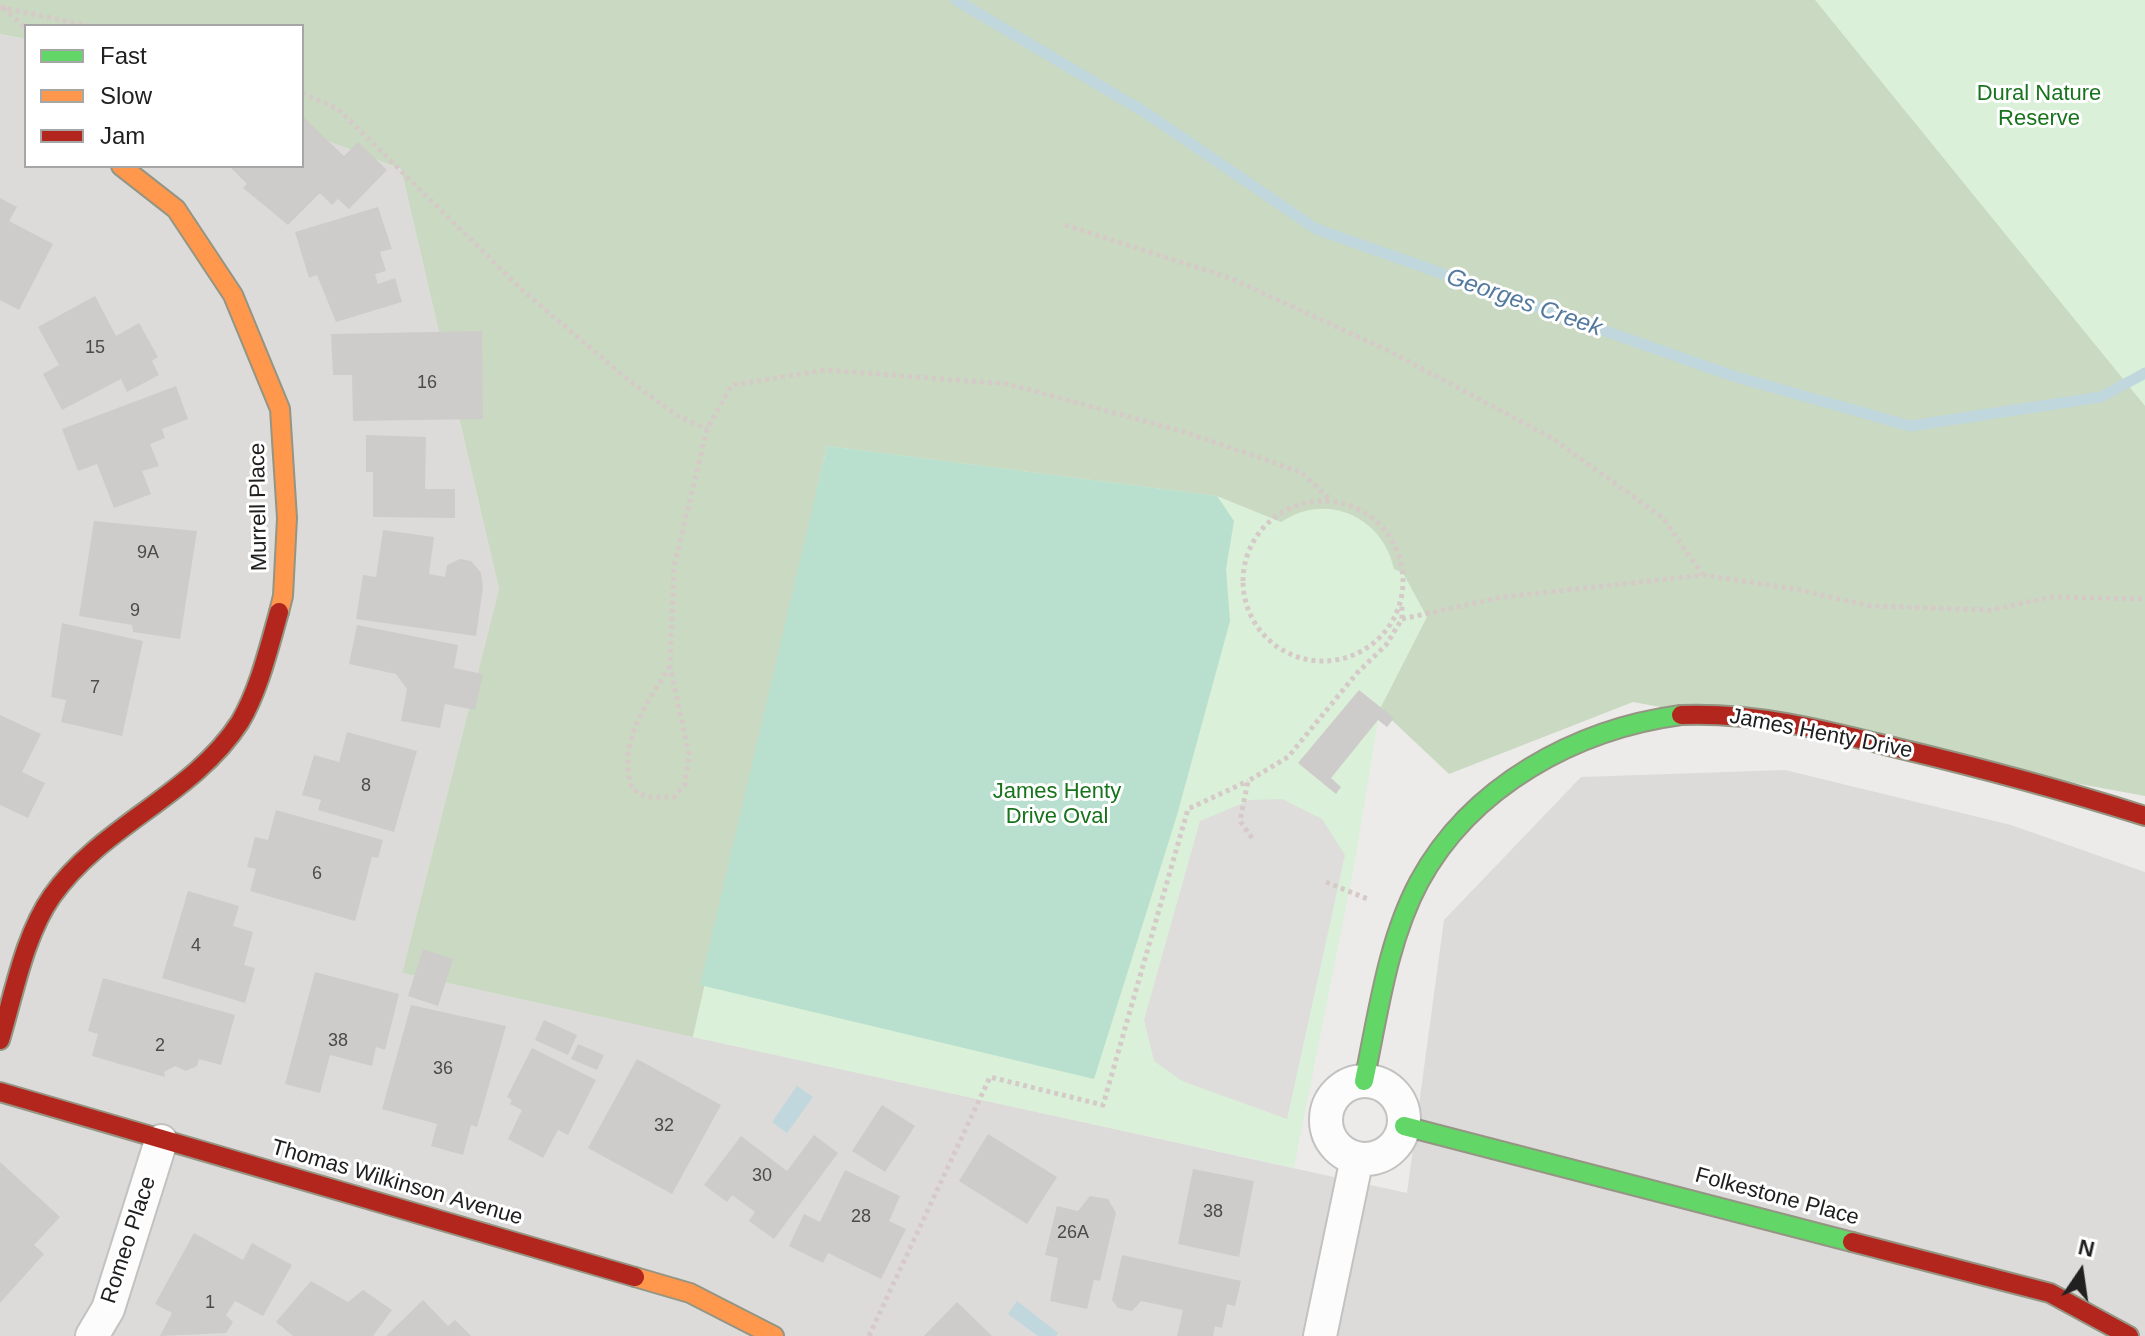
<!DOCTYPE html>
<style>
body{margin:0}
#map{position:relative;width:2145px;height:1336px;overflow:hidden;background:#edebe9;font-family:Arial,sans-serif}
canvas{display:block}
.legend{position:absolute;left:24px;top:24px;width:280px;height:144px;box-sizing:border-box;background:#fff;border:2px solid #a6a6a6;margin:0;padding:10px 14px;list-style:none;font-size:24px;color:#202020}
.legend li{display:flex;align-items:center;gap:16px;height:40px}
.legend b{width:40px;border:2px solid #a6a6a6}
.north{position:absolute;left:2041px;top:1232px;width:80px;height:80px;-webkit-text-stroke:6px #fff;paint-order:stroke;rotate:13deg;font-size:22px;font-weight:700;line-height:32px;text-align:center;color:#202020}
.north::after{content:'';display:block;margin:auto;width:28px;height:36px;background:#202020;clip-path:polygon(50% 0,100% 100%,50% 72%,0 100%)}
</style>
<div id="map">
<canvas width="2145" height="1336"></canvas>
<ul class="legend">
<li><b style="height:10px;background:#63d668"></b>Fast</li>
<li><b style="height:10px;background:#ff974d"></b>Slow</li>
<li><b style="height:10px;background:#b3261e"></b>Jam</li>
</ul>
<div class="north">N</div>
</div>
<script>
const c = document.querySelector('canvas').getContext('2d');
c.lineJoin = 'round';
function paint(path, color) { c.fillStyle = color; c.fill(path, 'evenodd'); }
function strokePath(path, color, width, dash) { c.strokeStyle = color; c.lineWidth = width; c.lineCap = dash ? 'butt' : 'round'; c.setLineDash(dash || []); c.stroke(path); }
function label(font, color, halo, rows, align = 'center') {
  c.font = font + ' Arial,sans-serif'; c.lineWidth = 6; c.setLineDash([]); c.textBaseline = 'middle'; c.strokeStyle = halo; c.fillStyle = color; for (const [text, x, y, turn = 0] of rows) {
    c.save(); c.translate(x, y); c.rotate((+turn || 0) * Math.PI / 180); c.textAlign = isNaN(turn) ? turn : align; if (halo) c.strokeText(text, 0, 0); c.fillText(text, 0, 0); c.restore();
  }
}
paint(new Path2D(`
 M0,34l26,5v127h276v-35l99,38 98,420 -97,384 1005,220 37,-273 137,-143 204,-7 226,55 134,47v464h-2145z`), '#dddbda');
paint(new Path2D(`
 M0,0h2145v796l-512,-94 -184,72 -69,-65 -553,-263 -134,591 -291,-64 97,-384 -98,-420 -99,-38v-105h-276v13l-26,-5z`), '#cad9c1');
paint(new Path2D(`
 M1815,0h330v406z
 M827,446l390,50 64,26c46,-31 102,-5 113,47l9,4 24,44 -47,92 -26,158 -60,301 -601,-131z`), '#daf0d9');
paint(new Path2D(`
 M827,446l390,50 17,25 -8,48 4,52 -53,194 -83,264 -394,-94z`), '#b9dfce');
paint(new Path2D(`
 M1282,799l40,20 23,36 -58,264 -105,-38 -28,-20 -10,-41 56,-199 50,-21z`), '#dedddc');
paint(new Path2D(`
 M797,1086l16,11 -26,36 -15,-11z
 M1017,1301l41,32 -2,3h-18l-30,-22z`), '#c0d7dd');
strokePath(new Path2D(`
 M956,0l190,113 170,116 417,147 177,50 191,-29 44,-24`), '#c0d7dd', 11);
paint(new Path2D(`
 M302,116l42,40 14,-14 29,28 -38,39 -11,-10 -6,6 -12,-12 -32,32 -45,-37 4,-4 -18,-18h73z
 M0,198l17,9 -8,14 44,23 -34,66 -19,-10z
 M378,207l14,42 -12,3 6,19 -11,3 3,10 17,-6 7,24 -66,20 -19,-47 -8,3 -14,-46z
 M95,296l21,40 23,-13 19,34 -6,4 7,14 -32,17 -6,-13 -59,31 -19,-36 16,-9 -21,-38z
 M482,331l1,88 -130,2 -1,-46h-19l-2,-41z
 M176,386l12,33 -26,10 3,9 -15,6 9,22 -17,5 9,23 -37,14 -17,-44 -19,7 -16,-42z
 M366,435l60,2 -1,52h30v29l-82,-1v-45h-7z
 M94,521l103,10 -17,108 -47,-7 -1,-7 -53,-9z
 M383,530l51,7 -5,37 16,3 2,-12 13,-6 11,2 10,12 2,14 -7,49 -120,-17 7,-44 13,2z
 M62,623l81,18 -21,95 -61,-14 5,-22 -15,-3z
 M357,625l101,20 -4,23 29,6 -8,36 -30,-6 -5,24 -39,-7 6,-32 -11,-15 -47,-10z
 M1359,690l35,28 -7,9 -9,-7 -47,58 10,9 -5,7 -38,-31z
 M0,715l41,19 -19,38 23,11 -17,35 -28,-13z
 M347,732l70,19 -23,81 -76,-22 3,-10 -19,-5 12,-40 25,7z
 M276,810l107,30 -5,18 -6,-1 -17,64 -105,-30 6,-22 -9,-2 8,-30 13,3z
 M188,891l51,15 -6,20 20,6 -9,33 11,3 -10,35 -83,-25z
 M423,949l30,10 -15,47 -30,-10z
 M315,972l84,22 -14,56 -9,-3 -4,19 -42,-11 -10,38 -35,-9z
 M103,978l132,37 -14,50 -22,-6 -2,7 -11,5 -11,-5 -11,6 1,5 -73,-21 6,-22 -10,-3z
 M411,1005l95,21 -29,101 -6,-2 -8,30 -32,-9 6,-22 -55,-15z
 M544,1020l33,15 -9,20 -33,-15z
 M578,1044l26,11 -7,15 -26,-11z
 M532,1048l64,32 -28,55 -10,-5 -15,28 -35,-19 14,-29 -12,-6 2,-4 -5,-3z
 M637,1059l84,46 -49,89 -84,-46z
 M882,1105l33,21 -30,46 -33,-21z
 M988,1134l69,43 -30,47 -68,-43z
 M814,1135l24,18 -64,86 -25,-18 6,-9 -23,-17 -5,7 -23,-17 37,-49 46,35z
 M0,1162l60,55 -26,28 10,9 -44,49z
 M1193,1169l61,12 -15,76 -61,-13z
 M845,1170l55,26 -11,25 17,8 -25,50 -53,-26 -5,10 -34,-17 15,-32 16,8z
 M1090,1196l18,3 8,14 -16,68 -6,-1 -7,29 -37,-8 8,-43 -13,-3 12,-49 21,5z
 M194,1233l49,27 9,-17 40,22 -29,51 -28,-15 -9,14 7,7 -7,11 -66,3 12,-23 -17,-9z
 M1122,1255l119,26 -6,25 -8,-2 -5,24 -7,-2 -2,10h-36l6,-26 -42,-9 -9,10 -14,-3 -6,-8z
 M311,1281l37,21 15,-12 29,20 -19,26h-80l-17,-14z
 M423,1300l25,26 7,-6 16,16h-85z
 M957,1302l35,34h-68z`), '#ceccca');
const street = new Path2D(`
 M1326 1120a39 39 0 1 1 78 0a39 39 0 1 1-78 0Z
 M92,1336l16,-27 53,-168
 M1320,1336l37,-178`);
const fast = new Path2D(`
 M1364,1081c14,-66 23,-139 55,-199 52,-96 157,-153 262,-167
 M1404,1126l448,116`);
const slow = new Path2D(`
 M121,166l55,43 57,86 47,114 7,109 -4,78 -4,16
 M635,1277l55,16 84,43`);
const jam = new Path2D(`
 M1681,715c75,-3 144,15 216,33 84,20 166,42 248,68
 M0,1040c14,-46 24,-104 52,-144 50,-71 141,-101 188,-174 19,-32 29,-75 39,-110
 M0,1092l635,185
 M1852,1242l198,51 79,43`);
strokePath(street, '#c3c2c1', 36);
strokePath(fast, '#949583', 22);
strokePath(slow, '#949583', 22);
strokePath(jam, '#949583', 22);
strokePath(new Path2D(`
 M0,7l89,19
 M3,8l23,20
 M302,93l36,16 183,180 106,90 51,37 29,13
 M1065,225l165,53 159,73 163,87 111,80 39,56
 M1243 581a80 80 0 1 1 160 0a80 80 0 1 1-160 0Z
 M1402,619l101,-22 200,-22 92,14 76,17 120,4 59,-13 95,2
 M670,666c-23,38 -55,78 -37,124l14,7h27l11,-13 4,-30 -19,-88 4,-99 33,-138 25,-44 94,-15 182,14 173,47 80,27 41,15 29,27
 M1252,838l-12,-17 8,-40 40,-24 69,-84 29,-28 16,-26v-16
 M1326,882l44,18
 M869,1336l121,-259 113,28 85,-296 60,-28`), '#d6cac9', 5, [4, 4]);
strokePath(street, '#fcfcfc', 32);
strokePath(fast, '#63d668', 18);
strokePath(slow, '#ff974d', 18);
strokePath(jam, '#b3261e', 18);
label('18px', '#4c4b4a', null, [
 ["15",95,348],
 ["16",427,383],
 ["9A",148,553],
 ["9",135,611],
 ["7",95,688],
 ["8",366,786],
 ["6",317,874],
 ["4",196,946],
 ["38",338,1041],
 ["2",160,1046],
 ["36",443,1069],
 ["32",664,1126],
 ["30",762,1176],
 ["38",1213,1212],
 ["28",861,1217],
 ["26A",1073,1233],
 ["1",210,1303]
]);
label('22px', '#18731d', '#fff', [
 ["Dural Nature",2039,94],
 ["Reserve",2039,119],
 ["James Henty",1057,792],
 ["Drive Oval",1057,817]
]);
label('22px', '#202020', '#fff', [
 ["Murrell Place",259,507,-91],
 ["James Henty Drive",1821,734,11],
 ["Thomas Wilkinson Avenue",397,1183,16],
 ["Folkestone Place",1777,1197,15],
 ["Romeo Place",129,1240,-72]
]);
label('italic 24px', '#537a9e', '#fff', [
 ["Georges Creek",1524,303,19]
]);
</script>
